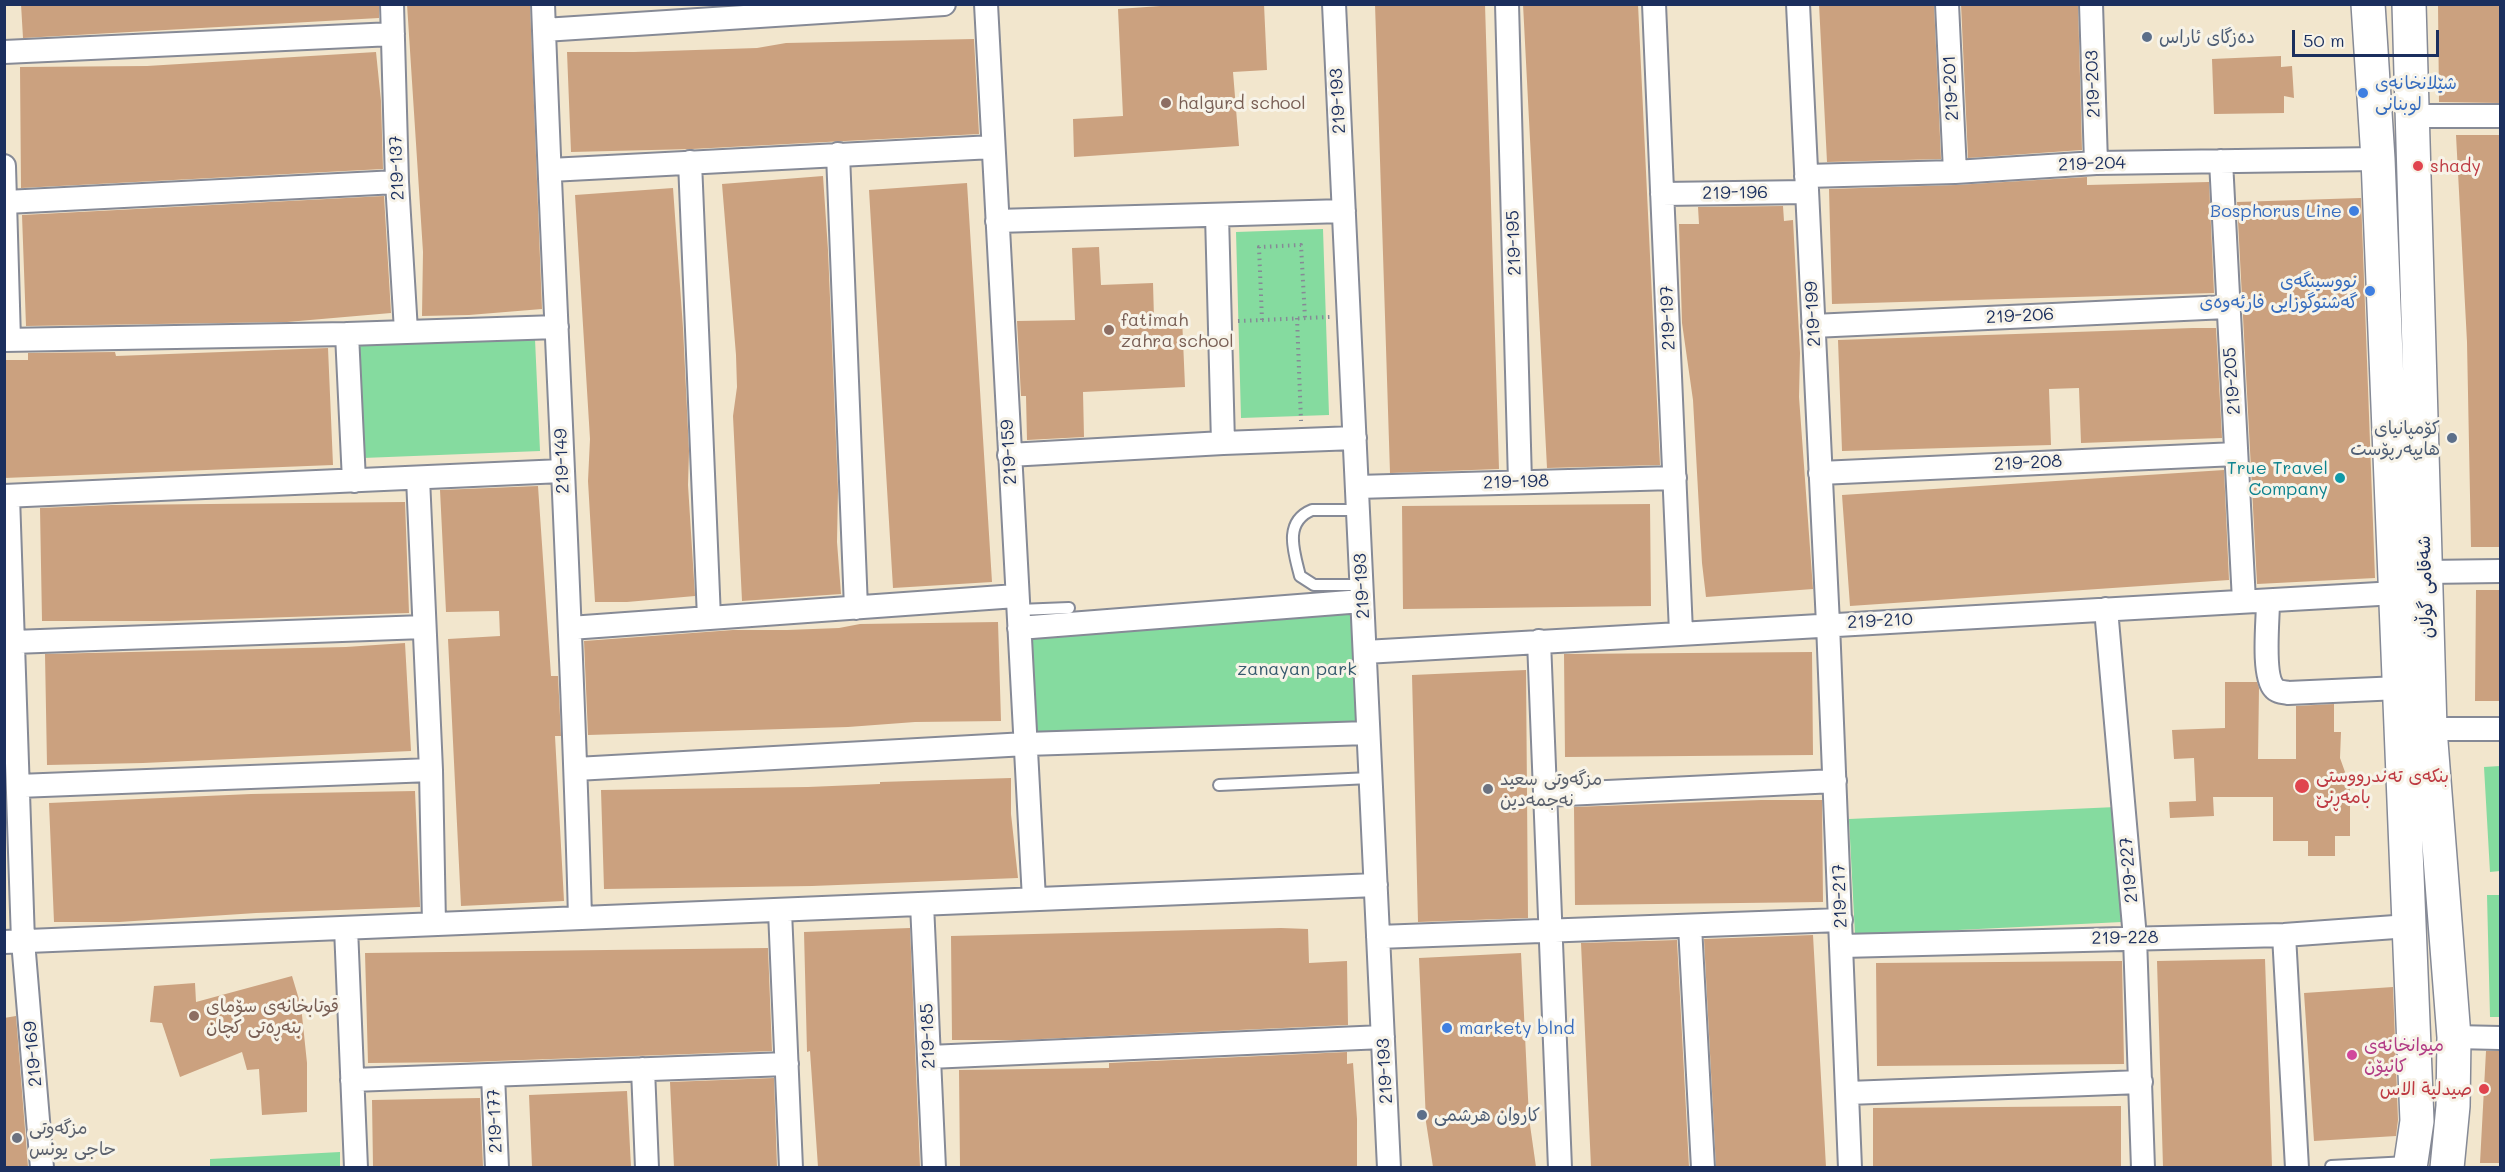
<!DOCTYPE html>
<meta charset="utf-8">
<style>
body{margin:0}
#map{position:relative;width:2505px;height:1172px;overflow:hidden;background:#f2e6cd;font-family:Mali,sans-serif}
canvas{display:block}
.frame{position:absolute;inset:0;border:6px solid #1b2f5e;pointer-events:none}
.scale{position:absolute;left:2292px;top:30px;width:147px;height:27px;box-sizing:border-box;border:3px solid #1b2f5e;border-top:0;padding-left:8px;font-size:18px;line-height:21px;white-space:nowrap;color:#1b2f5e;-webkit-text-stroke:4px #f7f3e8;paint-order:stroke}
</style>
<div id="map">
<canvas width="2505" height="1172"></canvas>
<div class="frame"></div>
<div class="scale">50 m</div>
</div>
<script>
const c = document.querySelector('canvas').getContext('2d');
c.lineJoin = 'round';
function paint(path, color) { c.fillStyle = color; c.fill(path, 'evenodd'); }
function strokePath(path, color, width, dash) { c.strokeStyle = color; c.lineWidth = width; c.lineCap = dash ? 'butt' : 'round'; c.setLineDash(dash || []); c.stroke(path); }
function label(font, color, halo, rows, align = 'center') {
  c.font = font + ' Mali,"Playpen Sans Arabic",sans-serif'; c.lineWidth = 6; c.setLineDash([]); c.textBaseline = 'middle'; c.strokeStyle = halo; c.fillStyle = color; for (const [text, x, y, turn = 0] of rows) {
    c.save(); c.translate(x, y); c.rotate((+turn || 0) * Math.PI / 180); c.textAlign = isNaN(turn) ? turn : align; if (halo) c.strokeText(text, 0, 0); c.fillText(text, 0, 0); c.restore();
  }
}
paint(new Path2D(`
 M1323,229l6,186 -88,3 -5,-186z
 M535,339l5,112 -177,7 -4,-113z
 M1362,601l6,127 -333,9 -9,-101z
 M2500,766v105l-10,1 -6,-105z
 M2116,807l6,115 -267,13 -6,-116z
 M2487,895h13v122h-10z
 M340,1152v15h-130v-8z`), '#85db9f');
paint(new Path2D(`
 M21,4h358v14l-356,20z
 M407,4h123l12,305 -73,6 -47,1 1,-64z
 M1189,4h75l3,66 -34,2 6,74 -165,11 -1,-38 50,-3 -5,-107z
 M1375,4h110l14,465 -109,4z
 M1523,4h115l22,461 -113,3z
 M1819,4h115l7,155 -114,3z
 M1961,4h117l4,146 -114,8z
 M2438,4h62v99l-61,-1z
 M974,39l5,95 -287,15 -121,3 -4,-100h67l123,-4 29,-5z
 M376,52l5,49 2,68 -362,19 -1,-121 127,-1z
 M2281,56v11l11,-1 2,32 -10,-2v17l-70,1 -2,-55z
 M2456,135h44v412h-29l-4,-205z
 M823,176l5,74 10,240 -1,52 4,52 -99,7 -9,-185 4,-29 -1,-32 -14,-171z
 M2087,177v8l122,-3 5,111 -382,11 -3,-115 127,-4z
 M967,183l25,399 -99,6 -24,-398z
 M673,188l10,140 6,123 -1,34 7,111 -68,6h-32l-7,-121 2,-42 -15,-244z
 M384,196l7,117 -104,9 -261,4 -4,-111z
 M2361,198l14,380 -118,6 -20,-382z
 M1783,206l1,15 9,-1 7,133 -1,44 14,192 -107,8 -4,-34 -9,-163 -11,-77 -3,-99h20l-1,-17z
 M1099,247l2,38 52,-2 1,35 28,-1 3,70 -102,5 1,45 -57,3 -1,-44h-5l-4,-75 58,-1 -3,-72z
 M2193,328h23l6,110 -141,5 -2,-55 -30,1 2,56 -209,6 -4,-111z
 M328,348l5,117 -329,13v-118h24v-7l87,-1 1,4z
 M2224,470l5,110 -379,26 -8,-111z
 M538,486l13,190h7l3,60h-6l9,165 -103,5 -13,-267 52,-3 -1,-25 -53,1 -6,-122z
 M405,502l4,111 -239,8h-128l-2,-113 72,-3z
 M1650,504l1,102 -248,3 -1,-103z
 M2476,590h24v111h-25z
 M998,622l3,99 -86,1 -67,5 -260,8 -4,-94 149,-11h54l52,-2 21,-4z
 M405,643l6,108 -268,12 -96,2 -2,-111 301,-7z
 M1812,652l1,103 -248,2 -1,-103z
 M1526,670l2,248 -110,4 -6,-247z
 M2225,682h32l2,6 -1,71h38v-53l38,-2v28h7l-1,26 10,28v50h-15v20h-27v-15h-35v-44h-60l1,19 -44,2 -1,-16 27,-1 -2,-43 -20,1 -2,-29 53,-2z
 M1011,778v36l7,64 -206,8 -208,3 -3,-99 207,-3 72,-3v-2z
 M415,791l5,116 -164,6 -137,9h-65l-5,-119 202,-9z
 M1761,800h61l1,102 -248,3 -1,-98z
 M910,928l10,239h-102l-8,-116 -3,1 -3,-120z
 M1281,928l27,1 1,34 38,-2 1,64 -329,15h-67l-1,-104z
 M1813,935l13,232h-110l-12,-228z
 M1677,940l12,227h-98l-10,-224z
 M768,948l4,103 -304,11 -100,1 -3,-110z
 M1521,953l8,165 7,49h-103l-7,-45 -7,-164z
 M2265,959l7,208h-109l-6,-206z
 M2122,961l2,103 -247,2 -1,-103z
 M292,976l9,30 6,57v49l-45,3 -3,-46 -12,1 -5,-18 -62,25 -18,-54 -12,-1 4,-36 41,-3 1,19z
 M2393,987l5,133 -2,16 -82,5 -10,-148z
 M16,1016l12,151h-24v-149z
 M2486,1051h14v112h-20z
 M1347,1052v12l6,-1 4,56v47l-397,1 -1,-97 150,-2v-5z
 M774,1078l3,89h-103l-4,-85z
 M627,1091l4,76h-99l-3,-72z
 M480,1098l3,69h-110l-1,-67z
 M2121,1106v61h-248v-59z`), '#cba17f');
const lane = new Path2D(`
 M1358,510h-46c-29,12 -18,42 -12,66l14,9h47
 M1018,610l51,-2
 M1219,785l151,-7
 M2331,1166l77,-4`);
const street = new Path2D(`
 M392,4l5,178 9,149
 M543,4c11,305 29,610 37,914
 M986,4l48,895
 M1334,4l55,1164
 M1507,4l13,478
 M1654,4l27,628
 M1798,4l30,620 22,544
 M1947,4l8,168
 M2091,4l5,159
 M544,30l400,-26
 M4,52l389,-18
 M2412,116h88
 M838,154l18,454
 M2221,161l23,440
 M690,162l19,456
 M4,166l5,174
 M550,170l443,-23
 M1806,176l149,-4 141,-9 282,-4
 M1662,194l145,-2
 M6,202l391,-20
 M1217,215l6,228
 M997,221l347,-10
 M1813,326l414,-19
 M347,334l7,147
 M4,340l343,-6 210,-7
 M1009,455l214,-12 132,-5
 M1820,473l416,-19
 M418,478l13,292 3,154
 M1357,487l318,-9
 M4,496l558,-25
 M8,496l15,445 19,227
 M2426,572l74,-1
 M2268,602c0,18 -6,73 6,86 3,4 9,4 14,5l111,-5
 M2106,609l29,329 8,230
 M570,628l446,-32
 M1019,628l343,-27
 M1539,641l21,527
 M13,642l411,-15
 M1365,652l1031,-59
 M2430,729h70
 M576,769l450,-25 342,-11
 M18,786l413,-16
 M1545,795l290,-14
 M922,904l12,264
 M780,911l11,257
 M1690,926l13,242
 M346,928l10,240
 M2284,935l13,233
 M1378,937l463,-17
 M4,942l1372,-57
 M1842,946l442,-11 125,-9
 M2454,1037l46,1
 M929,1057l454,-20
 M643,1069l4,99
 M493,1075l4,93
 M352,1080l435,-16
 M1848,1093l293,-11`);
const primary = new Path2D(`
 M2368,4l10,155 39,962 -7,47
 M2409,4l21,725 24,308 -1,69 -6,62`);
strokePath(lane, '#868a96', 14);
strokePath(street, '#868a96', 26);
strokePath(primary, '#868a96', 36);
strokePath(new Path2D(`
 M1297,318l4,103
 M1262,320l-3,-73 42,-2 4,73
 M1238,321l92,-4`), '#868a96', 4, [1.5, 4.5]);
strokePath(lane, '#fff', 10);
strokePath(street, '#fff', 22);
strokePath(primary, '#fff', 33);
for (const [x, y, r, color] of [
 [2147,37,6,"#5c6f8a"],
 [2363,93,6,"#3f7fe0"],
 [1166,103,6,"#8d6e63"],
 [2418,166,6,"#e0444e"],
 [2354,211,6,"#3f7fe0"],
 [2370,291,6,"#3f7fe0"],
 [1109,330,6,"#8d6e63"],
 [2452,438,6,"#5c6f8a"],
 [2340,478,6,"#0f9aa8"],
 [2302,786,8,"#e0444e"],
 [1488,789,6,"#6b7280"],
 [194,1016,6,"#8d6e63"],
 [1447,1028,6,"#3f7fe0"],
 [2352,1055,6,"#d1479c"],
 [2484,1089,6,"#e0444e"],
 [1422,1115,6,"#5c6f8a"],
 [17,1138,6,"#6b7280"]
]) { const dot = new Path2D(); dot.arc(x, y, r, 0, 2 * Math.PI); c.fillStyle = color; c.fill(dot); strokePath(dot, '#f7f3e8', 2); }
label('18px', '#4e5e75', '#f7f3e8', [
 ["دەزگای ئاراس",2159,37],
 ["کۆمپانیای",2440,428,"right"],
 ["هایپەرپۆست",2440,449,"right"],
 ["كاروان هرشمی",1434,1115]
], 'left');
label('18px', '#366cbe', '#f7f3e8', [
 ["شێلانخانەی",2375,83],
 ["لوبنانی",2375,104],
 ["Bosphorus Line",2342,211,"right"],
 ["نووسینگەی",2358,281,"right"],
 ["گەشتوگوزایی فارئەوەی",2358,302,"right"],
 ["markety blnd",1459,1028]
], 'left');
label('18px', '#1b2f5e', '#f7f3e8', [
 ["219-203",2093,84,-92],
 ["219-201",1951,88,-93],
 ["219-193",1338,101,-93],
 ["219-204",2092,164,-2],
 ["219-137",397,168,-92],
 ["219-196",1735,193,-1],
 ["219-195",1514,243,-92],
 ["219-199",1813,314,-93],
 ["219-206",2020,316,-3],
 ["219-197",1668,318,-92],
 ["219-205",2232,381,-94],
 ["219-159",1009,452,-93],
 ["219-149",562,461,-92],
 ["219-208",2028,463,-3],
 ["219-198",1516,482,-2],
 ["219-193",1362,586,-93],
 ["شەقامی گوڵان",2426,587,-92],
 ["219-210",1880,621,-3],
 ["219-227",2129,870,-95],
 ["219-217",1840,896,-92],
 ["219-228",2125,938,-1],
 ["219-185",928,1036,-92],
 ["219-169",33,1054,-95],
 ["219-193",1385,1071,-93],
 ["219-177",495,1121,-92]
]);
label('18px', '#785e54', '#f7f3e8', [
 ["halgurd school",1178,103],
 ["fatimah",1121,320],
 ["zahra school",1121,341],
 ["قوتابخانەی سۆمای",206,1006],
 ["بنەڕەتی کچان",206,1027]
], 'left');
label('18px', '#be3a42', '#f7f3e8', [
 ["shady",2430,166],
 ["بنکەی تەندرووستی",2316,776],
 ["بامەڕنێ",2316,797],
 ["صيدلية الاس",2472,1089,"right"]
], 'left');
label('18px', '#0d838f', '#f7f3e8', [
 ["True Travel",2328,468],
 ["Company",2328,489]
], 'right');
label('18px', '#365a6e', '#f7f3e8', [
 ["zanayan park",1297,669]
]);
label('18px', '#5b616d', '#f7f3e8', [
 ["مزگەوتی سعید",1500,779],
 ["نەجمەدین",1500,800],
 ["مزگەوتی",29,1128],
 ["حاجی یونس",29,1149]
], 'left');
label('18px', '#b23c85', '#f7f3e8', [
 ["میوانخانەی",2364,1045],
 ["کانیۆن",2364,1066]
], 'left');
</script>
